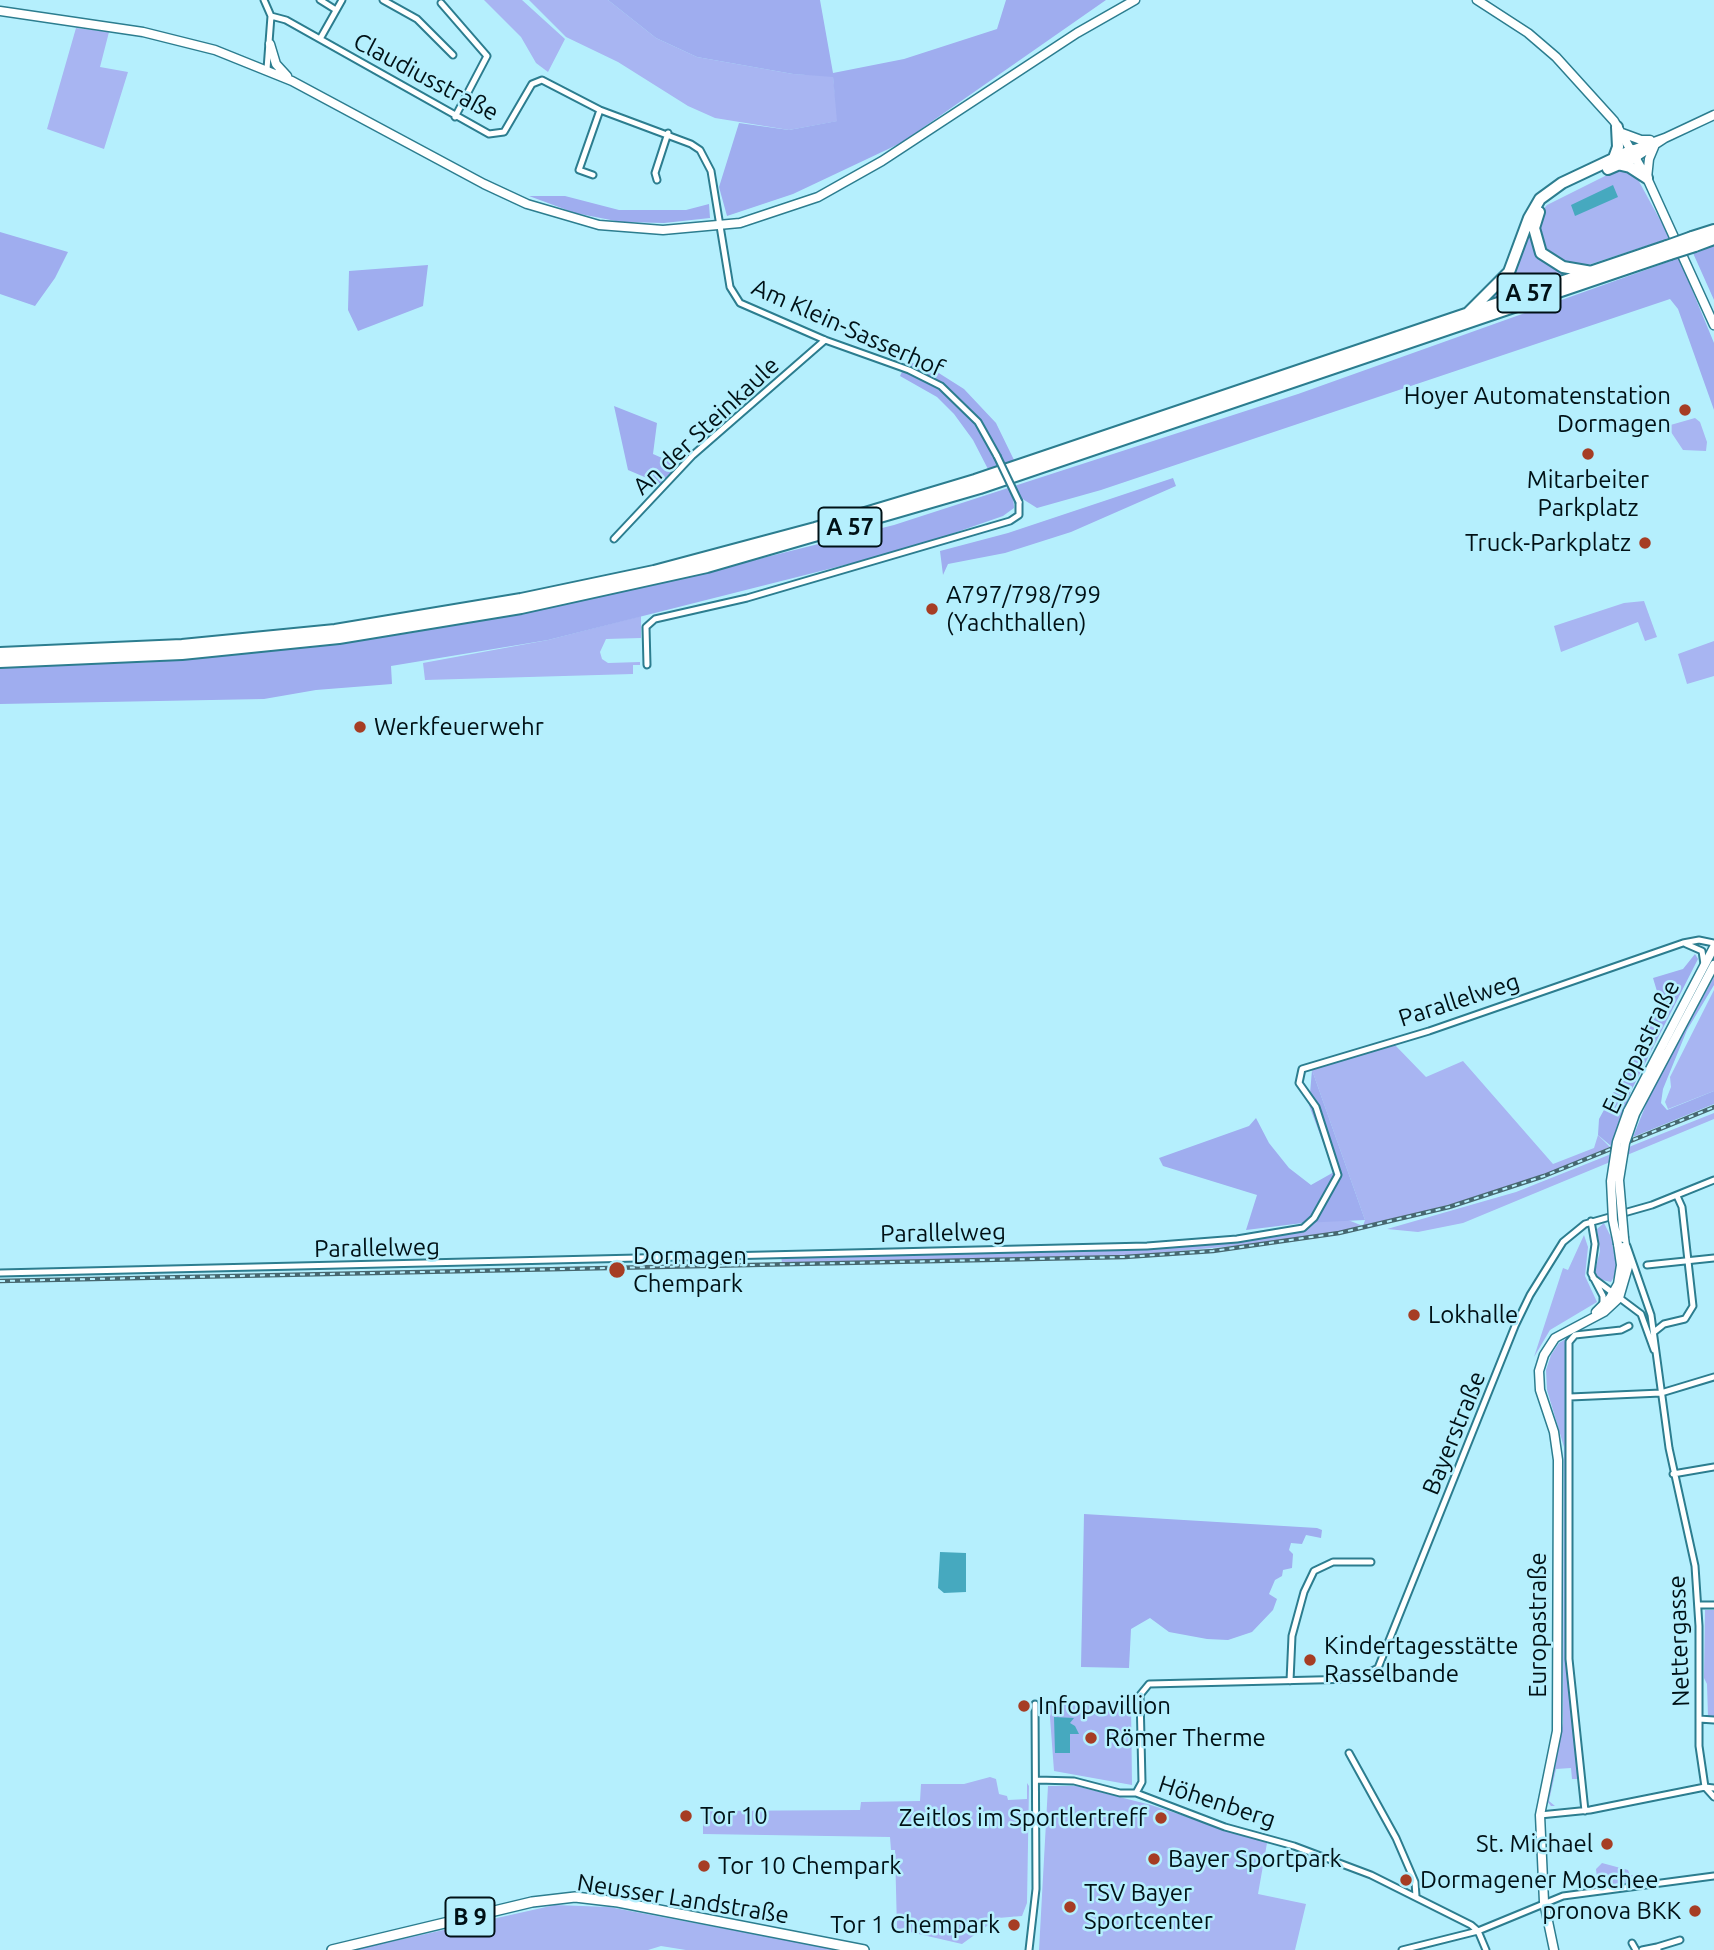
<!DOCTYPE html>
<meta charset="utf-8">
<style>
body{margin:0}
canvas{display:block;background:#b5effd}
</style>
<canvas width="1714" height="1950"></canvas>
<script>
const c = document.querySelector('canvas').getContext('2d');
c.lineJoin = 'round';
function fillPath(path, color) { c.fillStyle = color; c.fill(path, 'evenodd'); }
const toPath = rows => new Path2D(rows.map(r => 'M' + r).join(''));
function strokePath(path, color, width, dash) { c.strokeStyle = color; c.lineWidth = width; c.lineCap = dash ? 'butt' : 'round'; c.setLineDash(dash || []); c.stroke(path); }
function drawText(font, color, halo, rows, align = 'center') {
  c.font = font + ' Ubuntu,sans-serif'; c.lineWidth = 5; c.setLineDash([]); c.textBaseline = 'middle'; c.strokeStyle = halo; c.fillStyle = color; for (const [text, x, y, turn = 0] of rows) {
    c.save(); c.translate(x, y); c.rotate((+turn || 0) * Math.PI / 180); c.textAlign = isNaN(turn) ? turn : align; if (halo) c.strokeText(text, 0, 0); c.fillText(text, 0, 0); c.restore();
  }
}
const green = toPath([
 [484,0,522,0,565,39,548,72,536,63,521,37],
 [529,0,608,0,656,38,697,57,793,74,833,76,838,121,789,130,715,118,688,106,618,62,566,37],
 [76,28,109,32,100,67,128,72,104,149,47,129],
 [1621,168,1636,176,1670,238,1582,267,1571,267,1549,257,1537,236,1541,212,1547,205],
 [1533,216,1535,245,1579,271,1480,305,1505,283,1518,264],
 [1695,418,1700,422,1707,442,1706,451,1683,450,1667,426],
 [1644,601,1657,637,1645,641,1638,622,1561,652,1554,626,1624,603],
 [641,616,641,638,606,639,600,652,602,659,608,663,640,662,640,665,633,665,633,674,425,680,423,663,548,640],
 [1714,641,1714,676,1687,684,1678,654],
 [1714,990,1714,1091,1668,1109,1665,1102,1671,1087,1670,1077],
 [1394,1044,1426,1077,1463,1061,1553,1164,1594,1148,1598,1135,1610,1147,1543,1175,1452,1204,1345,1231,1266,1243,1135,1255,782,1263,781,1256,1119,1250,1237,1241,1300,1232,1313,1224,1323,1210,1363,1226,1365,1220,1312,1070],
 [1714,1113,1714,1119,1463,1223,1418,1232,1387,1229,1516,1192],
 [1604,1223,1611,1237,1617,1269,1619,1264,1615,1279,1614,1277,1611,1282,1598,1279,1595,1271,1600,1251,1597,1229],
 [1584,1235,1588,1247,1585,1276,1597,1302,1550,1330,1534,1357,1563,1268,1568,1270],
 [1569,1337,1566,1643,1579,1779,1572,1779,1571,1768,1556,1769,1549,1801,1555,1806,1551,1806,1547,1801,1563,1723,1564,1447,1547,1390,1546,1370,1551,1355,1559,1343],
 [1705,1610,1714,1610,1714,1716,1708,1716,1707,1684,1704,1678],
 [1131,1702,1132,1785,1054,1771,1049,1704],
 [990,1777,996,1779,999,1794,1007,1796,1008,1800,1027,1799,1027,1783,1029,1786,1027,1903,1022,1916,998,1918,962,1944,897,1929,895,1850,891,1850,890,1837,703,1834,703,1811,860,1810,861,1802,920,1801,921,1784,964,1784],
 [1048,1786,1076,1786,1151,1805,1267,1843,1258,1894,1306,1904,1295,1950,1039,1950],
 [1602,1863,1628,1870,1630,1875,1639,1876,1639,1882,1598,1888,1596,1869],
 [555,1905,609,1907,838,1950,686,1950,661,1946,648,1950,354,1950]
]);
const forest = toPath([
 [608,0,820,0,833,73,904,59,997,29,1006,0,1106,0,901,143,793,194,727,216,719,187,739,123,789,130,837,121,833,77,793,74,697,57,656,38],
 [529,196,565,196,619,210,686,210,709,204,710,218,664,223,621,222,575,213],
 [0,232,68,252,55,278,35,306,0,294],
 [1714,245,1714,300,1693,253],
 [1679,258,1714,343,1714,410,1678,309,1670,299,1101,490,1037,508,1013,493,1014,508,1003,516,908,549,548,640,391,666,392,684,316,690,264,699,0,704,0,667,153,662,236,655,411,633,651,586,894,525,1298,394],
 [428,265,423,306,358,331,348,310,349,271],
 [907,361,934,370,964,389,996,423,1014,460,989,471,973,440,954,414,937,397,900,376],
 [614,406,657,423,653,454,678,465,661,484,628,470],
 [1173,478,1176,486,1071,532,1005,553,948,564,943,575,940,551,1008,533],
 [1695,954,1698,959,1631,1091,1611,1146,1598,1135,1599,1119,1658,1011,1659,998,1653,978,1683,969],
 [1714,977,1714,985,1687,1030,1663,1089,1661,1103,1667,1110,1714,1091,1714,1104,1633,1137,1649,1097],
 [1312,1070,1365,1220,1303,1223,1246,1230,1257,1195,1163,1166,1159,1158,1249,1126,1256,1118,1269,1143,1289,1168,1311,1185,1334,1172,1309,1105],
 [1084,1514,1317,1528,1322,1530,1321,1538,1306,1535,1302,1544,1291,1543,1289,1550,1293,1554,1292,1568,1283,1570,1282,1576,1275,1580,1269,1594,1277,1599,1273,1610,1252,1632,1228,1640,1207,1639,1169,1632,1150,1618,1131,1629,1129,1668,1081,1667]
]);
const water = toPath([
 [1613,185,1618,197,1575,216,1571,205],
 [940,1552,966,1553,966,1592,944,1593,938,1588],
 [1054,1717,1074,1718,1070,1723,1075,1726,1079,1734,1070,1734,1070,1753,1055,1753]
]);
const street = toPath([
 [264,0,271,16,267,69],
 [320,0,336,10],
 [383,0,417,19,453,55],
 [441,3,487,56,455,117],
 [271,16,286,20,489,134,504,132,532,84,542,80,600,110,691,144,700,150,711,171,730,287,740,303,825,340,909,370,941,386,978,422,997,456],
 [320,39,342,0],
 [593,175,579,170,600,110],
 [657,180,655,173,668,133],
 [614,539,693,455,825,340],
 [647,665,646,627,655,619,747,598,1010,521,1019,515,1019,502],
 [1686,944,1702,951,1704,964],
 [1591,1221,1595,1244,1591,1273,1603,1296,1603,1305],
 [1627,1246,1651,1315,1669,1448,1695,1566,1699,1626,1699,1746,1705,1787,1714,1797],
 [1647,1265,1714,1258],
 [0,1273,1147,1246,1237,1239,1303,1228,1314,1218,1338,1175,1316,1107,1299,1083,1302,1069,1429,1031,1683,943,1699,940,1714,943],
 [1593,1278,1641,1314,1654,1350],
 [1654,1332,1664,1324,1685,1319,1693,1306,1682,1207,1677,1196],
 [1570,1397,1661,1393,1714,1377],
 [1673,1474,1714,1467],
 [1699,1605,1714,1605],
 [1290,1681,1292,1636,1304,1592,1314,1571,1333,1562,1371,1562],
 [1699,1719,1714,1720],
 [1349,1753,1396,1838,1415,1882,1416,1896],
 [1037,1780,1074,1781,1120,1793,1136,1793],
 [1136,1793,1142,1782,1140,1695,1149,1684,1356,1679,1378,1668,1515,1326,1530,1295,1563,1242,1585,1224,1652,1205,1714,1180],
 [1136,1793,1225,1827,1294,1846,1371,1875,1471,1925,1478,1931,1486,1950],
 [1585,1811,1569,1659,1569,1342,1575,1335,1621,1330,1629,1326],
 [1540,1815,1590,1810,1705,1787,1714,1788],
 [1632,1943,1636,1950],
 [1029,1950,1036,1889,1035,1704],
 [1402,1950,1478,1931,1563,1896,1714,1876],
 [1642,1950,1657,1947],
 [1658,1950,1657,1947,1680,1940]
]);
const secondary = toPath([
 [1477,0,1528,33,1556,57,1614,121,1647,178,1714,325],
 [0,11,143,32,215,50,292,81,484,184,527,204,599,225,663,230,740,223,818,197,882,161,1077,33,1135,0],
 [270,44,276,64,287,76],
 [1622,133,1641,140,1650,140],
 [1632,150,1665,138],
 [1636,157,1665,138,1714,115],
 [1647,178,1649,159,1654,147],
 [1628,1111,1714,947],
 [1635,1114,1714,965],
 [1596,1312,1610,1298,1618,1284,1621,1265,1618,1244],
 [1554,1950,1544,1902,1540,1815,1557,1731,1558,1460,1554,1432,1540,1390,1539,1371,1544,1355,1555,1338,1604,1312,1619,1298,1628,1267,1624,1238]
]);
const primary = toPath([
 [332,1950,532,1902,575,1897,618,1902,864,1950]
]);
const highway = toPath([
 [1614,158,1618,147,1617,127],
 [1617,164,1630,167,1647,178],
 [1608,169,1636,157],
 [1539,212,1534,228,1541,253,1563,267,1592,272],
 [1692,237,1714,230],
 [1695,246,1714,239],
 [1468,313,1509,272,1529,218,1540,199,1562,183,1632,150],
 [0,653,182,645,335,630,521,599,654,571,815,528,975,480,1667,246],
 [0,662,182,654,339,638,521,608,707,567,980,488,1670,254]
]);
const rail = toPath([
 [0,1281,1125,1257,1213,1251,1339,1233,1449,1207,1544,1176,1714,1107]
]);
const streetBridge = toPath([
 [997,456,1019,502]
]);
const secondaryBridge = toPath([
 [1624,1238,1619,1180,1625,1143,1635,1114],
 [1618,1244,1613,1220,1611,1181,1617,1142,1628,1111]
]);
const highwayBridge = toPath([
 [1667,246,1692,237],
 [1670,254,1695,246]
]);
const markers = [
 [1685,410,7,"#a63d24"],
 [1588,454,7,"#a63d24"],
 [1645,543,7,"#a63d24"],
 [932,609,7,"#a63d24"],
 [360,727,7,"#a63d24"],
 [617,1270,9,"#a63d24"],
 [1414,1315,7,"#a63d24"],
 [1310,1660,7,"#a63d24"],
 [1024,1706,7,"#a63d24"],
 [1091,1738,7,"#a63d24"],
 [686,1816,7,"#a63d24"],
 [1161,1818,7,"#a63d24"],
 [1607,1844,7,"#a63d24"],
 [1154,1859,7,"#a63d24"],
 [704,1866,7,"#a63d24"],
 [1406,1880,7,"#a63d24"],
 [1070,1907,7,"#a63d24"],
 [1695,1911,7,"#a63d24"],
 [1014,1925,7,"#a63d24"]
];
const shields = [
 [1529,293,63],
 [850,527,63],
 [470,1917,49]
];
const shieldNames = [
 ["A 57",1529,293],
 ["A 57",850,527],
 ["B 9",470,1917]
];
const streetNames = [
 ["Claudiusstraße",426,77,28],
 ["Am Klein-Sasserhof",848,328,24],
 ["An der Steinkaule",706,426,-43],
 ["Parallelweg",1459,1000,-18],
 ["Europastraße",1641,1047,-64],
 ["Parallelweg",943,1233,-1],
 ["Parallelweg",377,1248,-1],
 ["Bayerstraße",1454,1433,-68],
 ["Europastraße",1538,1625,-90],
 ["Nettergasse",1679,1641,-92],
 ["Höhenberg",1217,1802,18],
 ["Neusser Landstraße",683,1899,9]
];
const poiNames = [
 ["Hoyer Automatenstation",1671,396,"right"],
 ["Dormagen",1671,424,"right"],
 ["Mitarbeiter",1588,480,"center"],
 ["Parkplatz",1588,508,"center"],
 ["Truck-Parkplatz",1631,543,"right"],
 ["A797/798/799",946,595],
 ["(Yachthallen)",946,623],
 ["Werkfeuerwehr",374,727],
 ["Dormagen",633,1256],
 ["Chempark",633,1284],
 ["Lokhalle",1428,1315],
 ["Kindertagesstätte",1324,1646],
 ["Rasselbande",1324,1674],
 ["Infopavillion",1038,1706],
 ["Römer Therme",1105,1738],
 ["Tor 10",700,1816],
 ["Zeitlos im Sportlertreff",1147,1818,"right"],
 ["St. Michael",1593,1844,"right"],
 ["Bayer Sportpark",1168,1859],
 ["Tor 10 Chempark",718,1866],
 ["Dormagener Moschee",1420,1880],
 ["TSV Bayer",1084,1893],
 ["Sportcenter",1084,1921],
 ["pronova BKK",1681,1911,"right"],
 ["Tor 1 Chempark",1000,1925,"right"]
];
fillPath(green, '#a8b5f2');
fillPath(forest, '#9fadef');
fillPath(water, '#46a9bf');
strokePath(street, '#2c7d8f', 9);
strokePath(secondary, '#2c7d8f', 11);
strokePath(primary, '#2c7d8f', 12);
strokePath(highway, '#2c7d8f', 14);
strokePath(street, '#fff', 5);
strokePath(secondary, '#fff', 8);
strokePath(primary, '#fff', 9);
strokePath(highway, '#fff', 10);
strokePath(rail, '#476870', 4.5);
strokePath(rail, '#b5effd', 2, [5]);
strokePath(streetBridge, '#2c7d8f', 9, []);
strokePath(secondaryBridge, '#2c7d8f', 11, []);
strokePath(highwayBridge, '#2c7d8f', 14, []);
strokePath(streetBridge, '#fff', 5);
strokePath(secondaryBridge, '#fff', 8);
strokePath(highwayBridge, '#fff', 10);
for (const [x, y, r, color] of markers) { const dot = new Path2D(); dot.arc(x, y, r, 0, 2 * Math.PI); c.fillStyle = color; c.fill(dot); strokePath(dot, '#b5effd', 2.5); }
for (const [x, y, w] of shields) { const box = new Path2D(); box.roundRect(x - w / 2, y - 19.5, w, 39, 5); c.fillStyle = '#b5effd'; c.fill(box); strokePath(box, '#001116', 2); }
drawText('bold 23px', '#001116', null, shieldNames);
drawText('24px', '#001116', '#b5effd', streetNames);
drawText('24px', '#001116', '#b5effd', poiNames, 'left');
</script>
